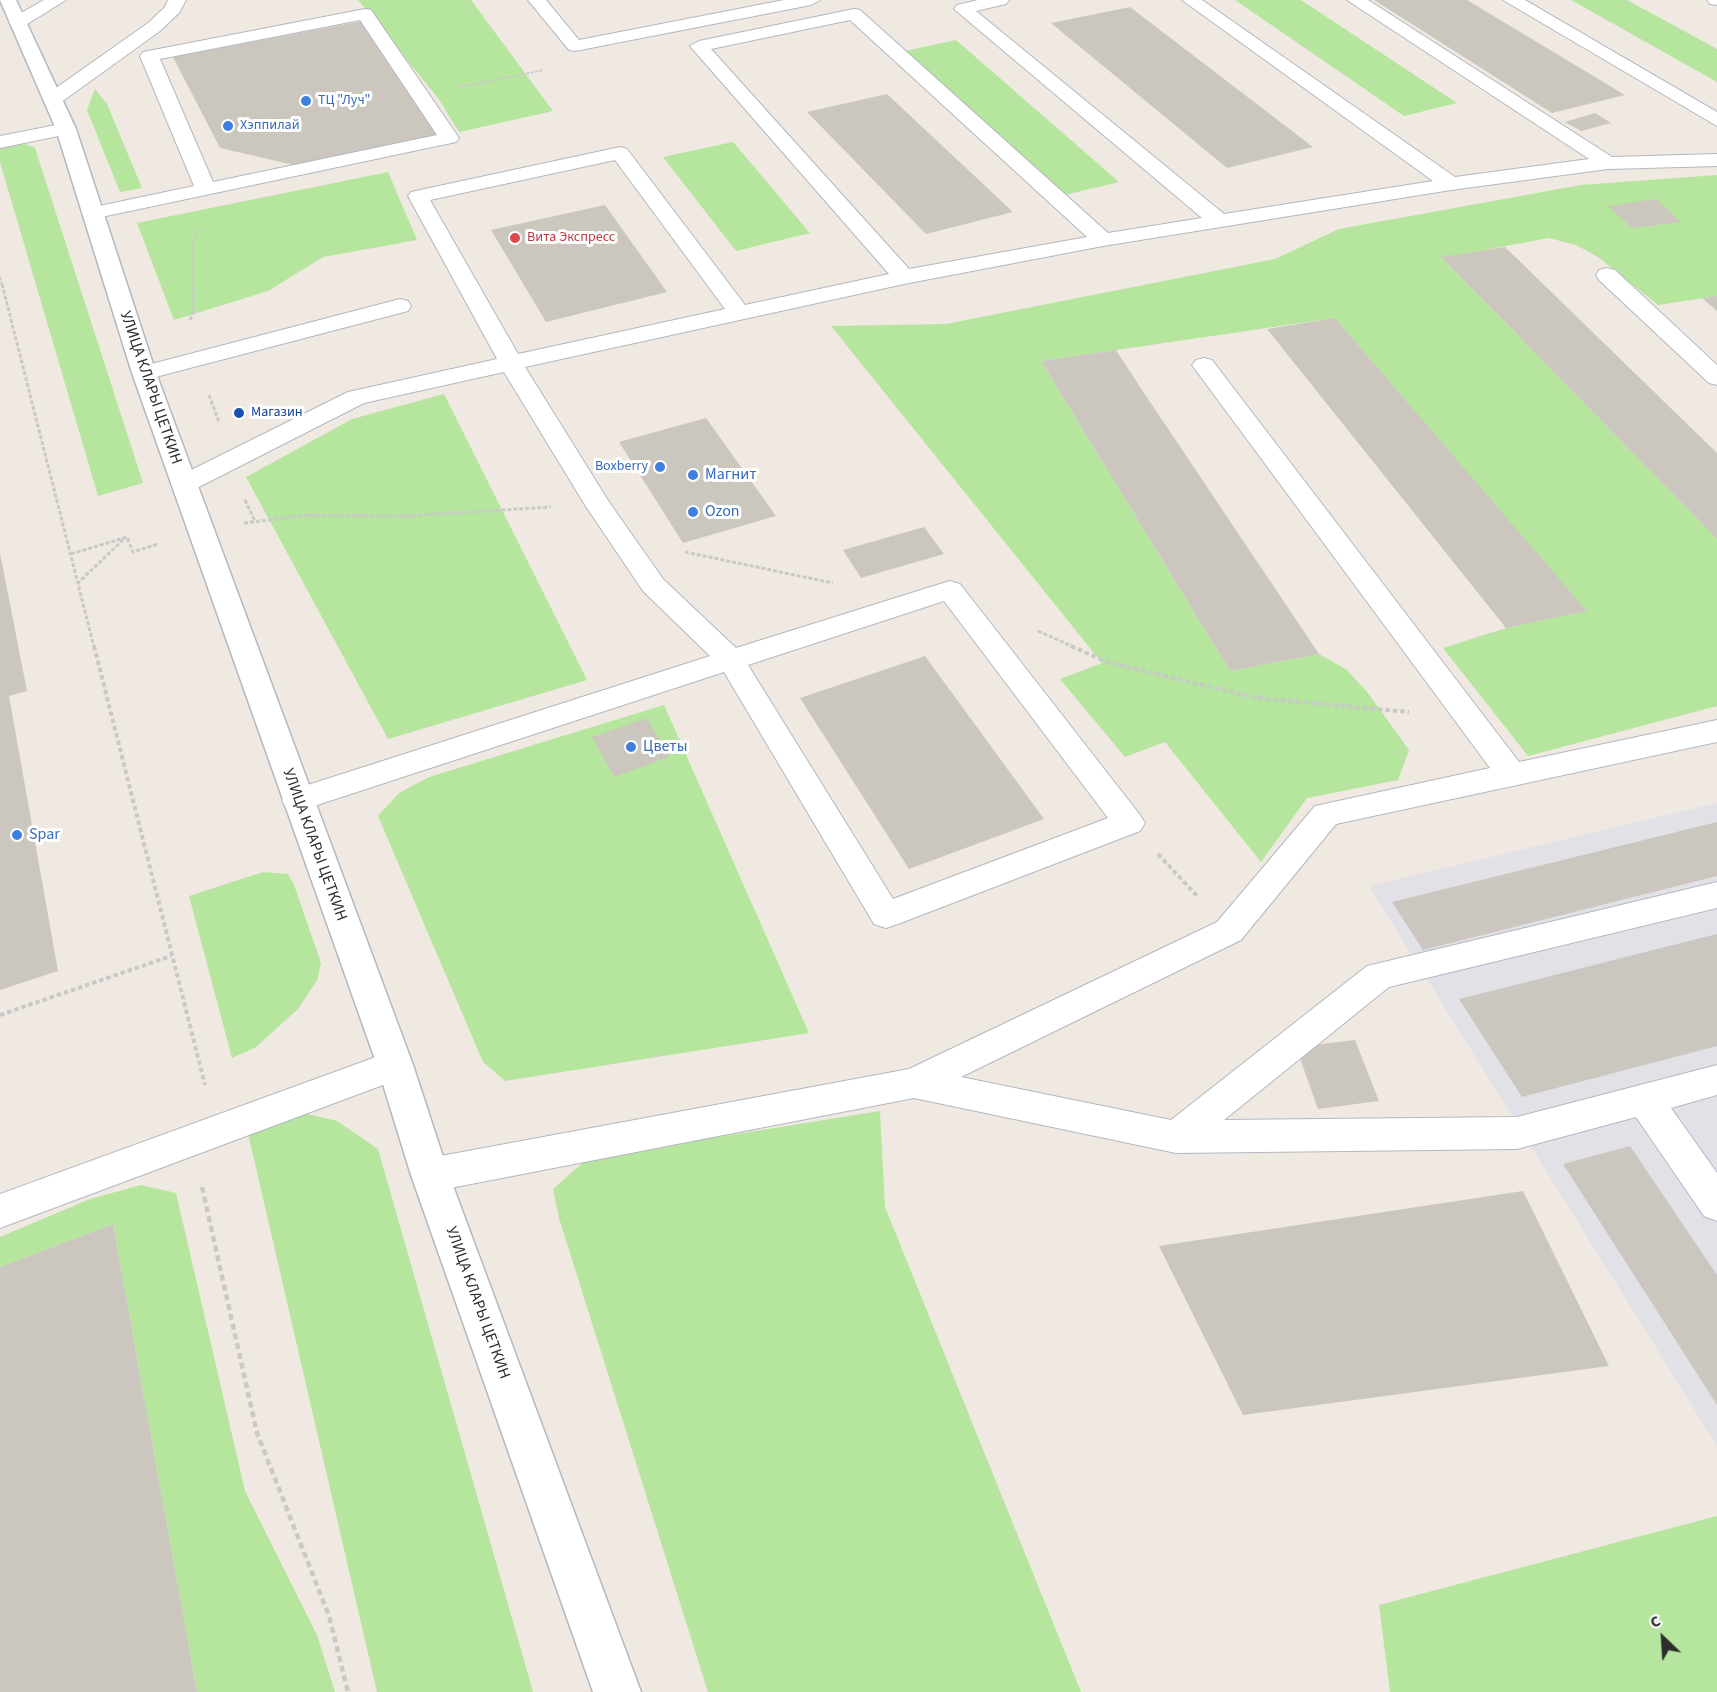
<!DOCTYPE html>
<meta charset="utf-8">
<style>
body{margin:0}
#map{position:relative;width:1717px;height:1692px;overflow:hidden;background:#efe9e1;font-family:"Source Sans 3",sans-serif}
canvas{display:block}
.north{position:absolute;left:1633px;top:1608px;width:60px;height:60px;-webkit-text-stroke:4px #fff;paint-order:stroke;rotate:335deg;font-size:16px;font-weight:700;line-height:24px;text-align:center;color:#2e2e2e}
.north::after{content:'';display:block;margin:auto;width:21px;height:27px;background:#2e2e2e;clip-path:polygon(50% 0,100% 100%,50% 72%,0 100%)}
</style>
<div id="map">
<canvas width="1717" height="1692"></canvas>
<div class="north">С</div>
</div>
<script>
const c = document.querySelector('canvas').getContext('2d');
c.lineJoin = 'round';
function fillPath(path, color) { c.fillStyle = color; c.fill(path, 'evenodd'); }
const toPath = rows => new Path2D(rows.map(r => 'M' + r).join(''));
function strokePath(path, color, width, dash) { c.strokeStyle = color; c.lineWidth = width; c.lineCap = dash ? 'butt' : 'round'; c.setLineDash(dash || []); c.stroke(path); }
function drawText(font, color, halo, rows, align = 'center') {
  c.font = font + ' "Source Sans 3",sans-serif'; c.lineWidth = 6; c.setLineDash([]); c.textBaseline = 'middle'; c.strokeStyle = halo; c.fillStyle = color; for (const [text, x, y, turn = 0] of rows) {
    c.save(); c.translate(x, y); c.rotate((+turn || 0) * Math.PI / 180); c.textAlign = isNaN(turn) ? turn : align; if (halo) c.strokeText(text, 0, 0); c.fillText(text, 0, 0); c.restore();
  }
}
const industrial = toPath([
 [1717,803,1717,1446,1369,886]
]);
const green = toPath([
 [358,0,471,0,553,111,459,132,438,98],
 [1235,0,1301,0,1457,103,1404,116],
 [1571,0,1627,0,1717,49,1717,82],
 [956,40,1119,182,1056,197,896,53],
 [95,89,107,104,142,188,120,192,87,110],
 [733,142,810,233,736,251,663,157],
 [25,144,35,148,143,483,98,496,0,162,0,147],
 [388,172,417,240,323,257,268,291,174,320,137,223],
 [1717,175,1717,296,1658,305,1598,257,1576,245,1549,238,1442,258,1717,539,1717,706,1528,756,1443,648,1506,628,1586,611,1335,318,1041,361,1230,671,1319,654,1347,670,1368,693,1409,750,1398,780,1307,798,1261,862,1165,742,1125,757,1060,679,1102,663,831,326,946,324,1275,259,1339,229,1581,185],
 [444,394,587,680,388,739,246,477,352,419],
 [664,705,809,1033,505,1081,483,1062,378,816,399,793,429,777],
 [263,872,288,874,294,885,321,963,317,980,298,1009,256,1047,232,1058,189,896],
 [880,1111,885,1207,1081,1692,708,1692,559,1218,553,1189,588,1158],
 [303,1113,337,1121,378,1149,533,1692,377,1692,248,1133],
 [141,1185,176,1193,245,1491,317,1635,335,1692,197,1692,113,1224,0,1267,0,1237,90,1199],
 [1717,1516,1717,1692,1390,1692,1379,1605]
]);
const building = toPath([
 [1374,0,1467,0,1625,95,1552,113],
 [1130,7,1313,147,1227,168,1051,23],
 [363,21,438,135,294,165,220,148,173,57],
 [887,94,1013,212,926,234,807,112],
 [1595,113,1611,123,1581,131,1565,122],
 [1656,199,1681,222,1632,228,1608,206],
 [605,205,667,292,546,322,491,230],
 [1505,247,1717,453,1717,539,1441,257],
 [1717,296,1717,311,1702,298],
 [1335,318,1587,611,1506,628,1267,329],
 [1116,350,1138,384,1319,654,1230,671,1041,361],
 [706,418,776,516,683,543,619,442],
 [924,527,944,554,861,578,843,550],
 [0,553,27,691,9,696,58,971,0,990],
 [925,656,1044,819,909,869,800,698],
 [647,718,669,757,614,777,592,737],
 [1717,822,1717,876,1423,950,1392,902],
 [1717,934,1717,1046,1522,1097,1459,999],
 [1355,1040,1379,1101,1318,1109,1296,1047],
 [1630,1146,1717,1275,1717,1405,1563,1164],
 [1523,1191,1609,1366,1243,1415,1159,1246],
 [113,1224,197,1692,0,1692,0,1267]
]);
const pathFar3 = toPath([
 [460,87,544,70],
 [0,277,2,285],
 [193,285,193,242,200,229]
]);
const pathFar2 = toPath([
 [2,284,94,647],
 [190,320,193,314,193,284],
 [209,395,219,422],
 [245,500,255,521],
 [244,523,307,515,404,516,551,507],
 [685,552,833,583],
 [71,554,127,537,133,552,158,544],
 [77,584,126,537],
 [1038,631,1074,647]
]);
const pathFar1 = toPath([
 [94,646,205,1085],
 [1071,646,1107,662,1257,698,1409,712],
 [1158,854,1198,897],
 [0,1015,171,956]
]);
const path = toPath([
 [202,1187,257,1433,329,1616,348,1692]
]);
const lane = toPath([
 [44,0,66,0,24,26,12,26,9,22,12,18,44,0],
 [168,0,186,0,179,13,160,31,60,103,46,103,43,99,46,95,148,23,165,7,168,0],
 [528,0,546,0,579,40,784,0,820,0,811,5,575,51,569,50,528,0],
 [978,0,1009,0,1006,4,976,11,1224,214,1433,181,1182,0,1202,0,1455,177,1589,159,1347,0,1368,0,1612,157,1717,154,1717,166,1608,169,1451,190,1103,246,904,284,525,367,609,502,663,579,736,648,940,584,950,581,960,584,1140,815,1145,823,1140,831,898,924,886,928,874,924,724,672,308,808,297,811,286,808,282,800,286,792,710,656,643,591,585,505,504,372,364,403,193,490,184,492,175,490,171,484,175,478,348,392,497,359,408,196,411,192,620,147,627,149,745,305,889,274,690,46,699,41,854,9,860,10,1108,233,1202,218,954,9,957,5,978,0],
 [850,20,1087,237,909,269,711,49,850,20],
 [615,160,725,309,518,354,430,200,615,160],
 [944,601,1108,818,893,899,748,665,944,601],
 [1503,0,1525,0,1717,112,1717,126,1503,0],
 [1707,0,1717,0,1717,5,1710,4,1707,0],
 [365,9,371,10,459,138,456,142,92,219,85,217,82,213,85,209,194,186,140,56,143,52,365,9],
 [360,20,437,135,213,182,160,59,360,20],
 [66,123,73,125,76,129,73,133,0,148,0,136,66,123],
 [1607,268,1615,270,1717,365,1717,385,1709,383,1599,280,1596,275,1599,270,1607,268],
 [400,299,408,301,411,306,408,311,144,380,136,378,132,373,136,368,400,299],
 [1204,358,1212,360,1519,762,1717,720,1717,742,1336,824,1241,940,961,1077,1171,1120,1367,966,1717,882,1717,908,1389,987,1224,1120,1517,1117,1717,1065,1717,1095,1671,1108,1717,1173,1717,1221,1704,1216,1636,1117,1517,1149,1176,1153,914,1098,430,1192,417,1187,412,1175,417,1163,430,1158,909,1069,1217,922,1315,806,1490,768,1192,365,1196,360,1204,358],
 [395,1050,407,1054,413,1065,407,1076,0,1228,0,1194,395,1050]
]);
const secondary = toPath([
 [0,0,16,0,76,129,156,373,413,1065,449,1175,641,1692,593,1692,411,1175,377,1065,132,373,56,129,0,0]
]);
const markers = [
 [306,101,6,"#3f7fe0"],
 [228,126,6,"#3f7fe0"],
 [515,238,6,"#e0444e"],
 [239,413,6,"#1a4fb4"],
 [660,467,6,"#3f7fe0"],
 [693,475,6,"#3f7fe0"],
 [693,512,6,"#3f7fe0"],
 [631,747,6,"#3f7fe0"],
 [17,835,6,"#3f7fe0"]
];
const farShopnames = [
 ["ТЦ \"Луч\"",318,101],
 ["Хэппилай",240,126],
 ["Boxberry",648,467,"right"]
];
const farHealthnames = [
 ["Вита Экспресс",527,238]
];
const farTransitnames = [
 ["Магазин",251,413]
];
const streetNames = [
 ["УЛИЦА КЛАРЫ ЦЕТКИН",150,388,71],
 ["УЛИЦА КЛАРЫ ЦЕТКИН",314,845,70],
 ["УЛИЦА КЛАРЫ ЦЕТКИН",477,1303,70]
];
const shopNames = [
 ["Магнит",705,475],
 ["Ozon",705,512],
 ["Цветы",643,747],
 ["Spar",29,835]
];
fillPath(industrial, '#e3e1e8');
fillPath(green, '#b6e59e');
fillPath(building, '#cbc7bf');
strokePath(lane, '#b4b7c1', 2);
strokePath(secondary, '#b4b7c1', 3);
strokePath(pathFar3, '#c9c9c9', 2, [3, 1.5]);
strokePath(pathFar2, '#c9c9c9', 3, [4, 2]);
strokePath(pathFar1, '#c9c9c9', 4, [4.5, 3]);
strokePath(path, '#c9c9c9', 4.5, [6, 4]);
fillPath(lane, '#fff');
fillPath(secondary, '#fff');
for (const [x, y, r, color] of markers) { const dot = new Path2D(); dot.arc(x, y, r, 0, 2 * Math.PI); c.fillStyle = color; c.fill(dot); strokePath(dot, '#fff', 2); }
drawText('14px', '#366cbe', '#fff', farShopnames, 'left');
drawText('14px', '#be3a42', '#fff', farHealthnames, 'left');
drawText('14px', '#164399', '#fff', farTransitnames, 'left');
drawText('16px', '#2e2e2e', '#fff', streetNames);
drawText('16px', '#366cbe', '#fff', shopNames, 'left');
</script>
